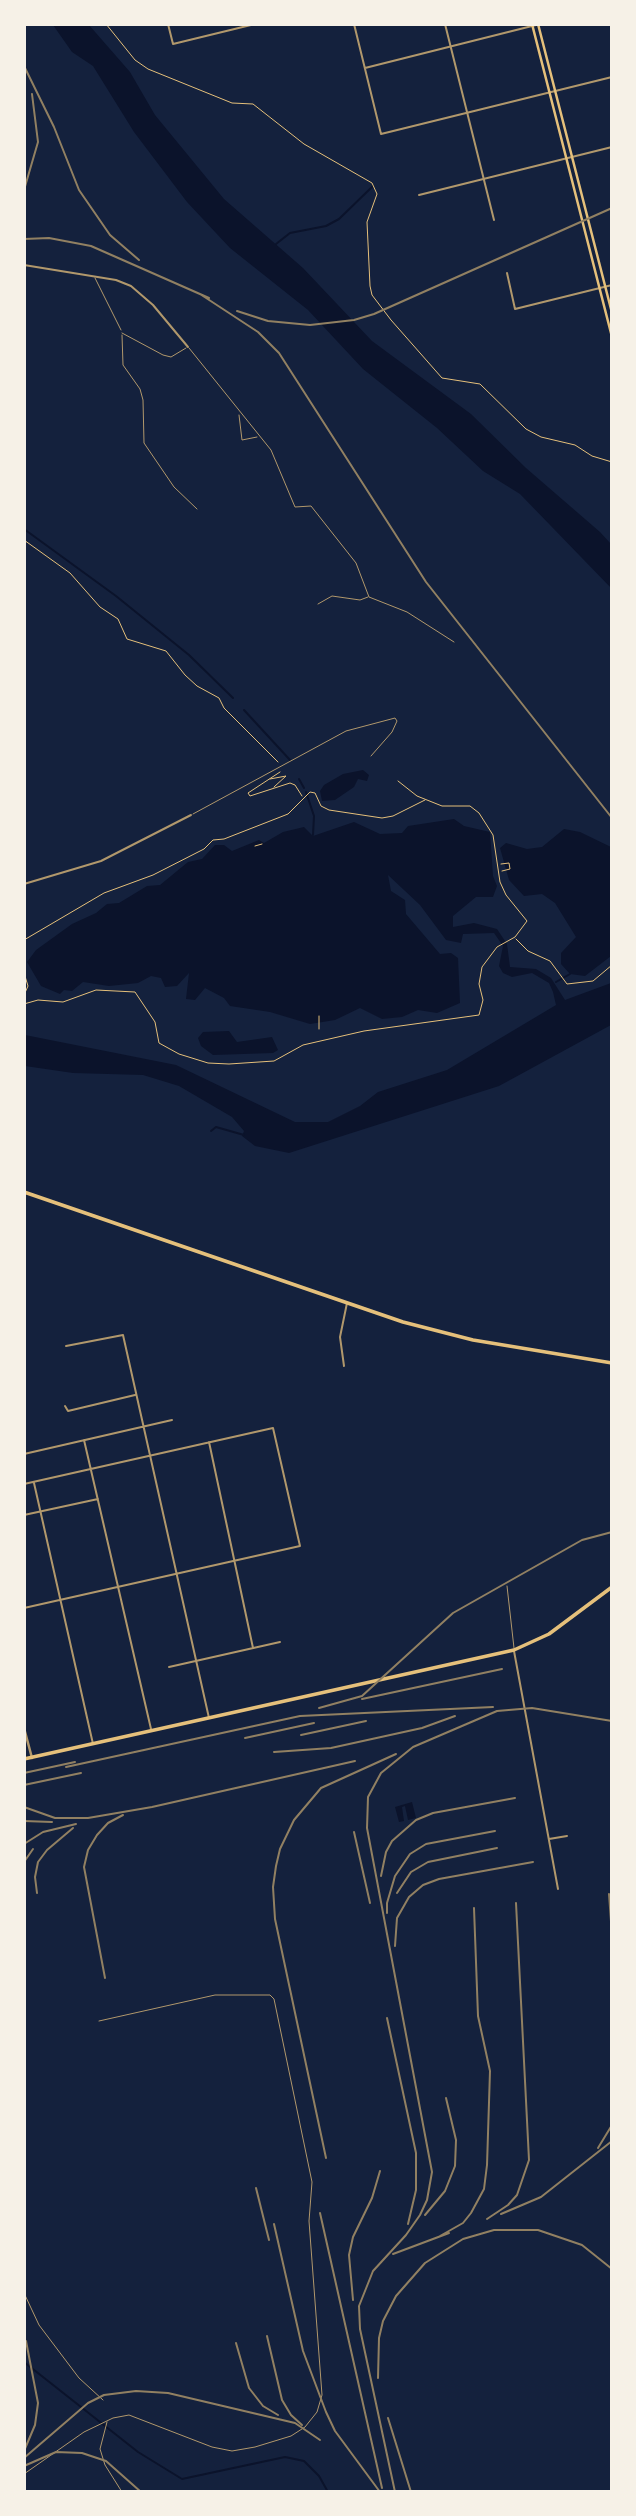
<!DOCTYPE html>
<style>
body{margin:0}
#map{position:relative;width:636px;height:2516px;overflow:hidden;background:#14213d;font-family:"Alegreya Sans",sans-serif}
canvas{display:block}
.frame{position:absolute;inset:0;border:26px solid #f6f1e7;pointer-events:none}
</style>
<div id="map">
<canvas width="636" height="2516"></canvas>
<div class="frame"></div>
</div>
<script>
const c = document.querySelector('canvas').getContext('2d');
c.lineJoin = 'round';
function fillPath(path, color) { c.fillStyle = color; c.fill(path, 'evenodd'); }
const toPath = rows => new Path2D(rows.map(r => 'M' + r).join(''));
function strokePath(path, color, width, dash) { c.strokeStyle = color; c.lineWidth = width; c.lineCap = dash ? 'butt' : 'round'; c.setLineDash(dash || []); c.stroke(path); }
const water = toPath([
 [53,25,89,25,130,72,155,115,224,199,303,268,372,341,471,414,526,468,600,532,611,544,611,588,520,494,483,471,437,428,363,369,308,310,230,248,187,202,134,132,93,66,72,52],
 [363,770,369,775,367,781,358,779,354,787,335,800,322,801,320,791,324,785,343,774],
 [454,819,464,826,490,832,493,876,497,886,493,897,476,897,453,916,453,927,474,923,497,929,507,944,510,967,536,969,551,978,565,1000,611,983,611,1025,499,1086,289,1153,255,1146,242,1136,244,1131,232,1117,179,1086,143,1075,73,1073,25,1066,25,1035,176,1065,295,1122,328,1122,360,1106,378,1092,447,1070,556,1005,553,992,549,983,532,973,512,977,503,973,499,966,503,946,494,933,463,934,461,943,446,940,420,905,388,875,391,891,405,900,406,914,440,954,451,953,458,958,460,1003,437,1013,418,1010,402,1017,382,1019,360,1008,335,1020,310,1024,270,1012,230,1006,224,998,205,988,195,1000,186,999,189,973,177,986,165,987,161,978,151,976,138,983,109,986,83,982,72,991,64,990,60,994,41,986,27,962,36,950,72,924,96,913,107,904,119,903,147,886,160,885,188,862,202,859,215,845,224,845,232,851,259,840,264,843,283,832,304,827,313,836,354,822,380,834,402,833,408,826],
 [564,829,580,832,611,847,611,956,585,976,570,974,561,964,561,953,576,937,555,903,542,894,524,896,509,880,500,848,506,843,527,849,542,847],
 [229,1031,237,1042,272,1037,278,1050,273,1053,213,1055,201,1046,198,1038,203,1032],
 [412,1802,416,1818,408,1820,405,1806,402,1807,404,1821,399,1822,395,1807]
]);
const stream = toPath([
 [276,244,290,233,326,226,339,219,373,186],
 [24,529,116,596,189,655,233,698],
 [244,710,290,760],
 [299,779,304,788],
 [306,792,314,816,313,835],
 [556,982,570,974],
 [211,1131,216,1127,244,1135],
 [24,2362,138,2452,182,2479,285,2457,304,2461,319,2476,328,2492]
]);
const path = toPath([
 [106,24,135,60,148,69,232,103,253,104,304,144,372,183,377,194,367,222,370,286,372,295,391,320,442,378,480,384,526,429,541,437,575,445,592,456,612,462],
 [24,540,70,573,100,607,118,619,127,639,166,651,185,675,197,686,219,698,224,708,278,762],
 [280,772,248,793,250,796,290,783,295,785,302,796],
 [270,779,286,776,274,787],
 [255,846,262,844],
 [501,864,509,863,510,869,502,871],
 [516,939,528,951,550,961,567,984,593,981,612,965],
 [24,940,104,893,153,875,204,849,213,840,224,839,288,814,310,792,315,793,321,806,329,810,382,818,393,816,425,800],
 [24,973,28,986,24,995],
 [24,1004,38,1000,63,1002,96,990,135,992,155,1022,159,1043,179,1054,208,1063,229,1064,274,1061,303,1045,364,1031,479,1015,483,1000,479,984,482,967,497,947,515,937,527,921,506,895,500,882,493,835,479,813,470,806,442,806,417,796,398,781],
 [319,1029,319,1016]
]);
const service = toPath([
 [95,278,121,330],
 [122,333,163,355,171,357,186,348],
 [122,335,123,365,140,389,143,400,144,443,174,487,197,509],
 [189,348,271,450,295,507,311,506,356,563,369,597,407,612,454,642],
 [239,415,242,440,257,437],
 [318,604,332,596,360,600,368,597],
 [193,814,346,731,395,718,397,721,392,732,371,756],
 [507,1586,514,1648],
 [24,2293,39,2325,79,2378,103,2400],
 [107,2422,100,2449,105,2465,122,2492],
 [24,2474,84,2432,113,2418,129,2415,212,2447,232,2451,255,2447,291,2436,305,2427,317,2412,322,2395,309,2221,312,2182,274,1999,270,1995,215,1995,99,2021]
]);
const minor = toPath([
 [168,24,173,44,255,24],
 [354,24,381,134,612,77],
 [445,24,494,220],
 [365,68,540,24],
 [419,195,612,147],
 [24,265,116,280,131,286,153,305,188,347],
 [507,273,515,309,612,285],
 [24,884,101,861,191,815],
 [66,1346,123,1335,209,1718],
 [344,1366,340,1337,347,1303],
 [65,1406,68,1411,135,1395],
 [84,1440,151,1729],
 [209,1442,253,1648],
 [24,1454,172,1420],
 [34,1483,93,1744],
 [24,1484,273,1428,300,1546,24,1608],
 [24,1515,98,1499],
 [514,1651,558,1889],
 [169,1667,280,1642],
 [549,1839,567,1836]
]);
const tertiary = toPath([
 [24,1728,32,1758]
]);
const secondary = toPath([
 [532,24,612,337],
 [538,24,612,313]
]);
const primary = toPath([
 [24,1192,403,1322,473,1340,612,1363],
 [24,1759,514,1650,549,1634,612,1587]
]);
const rail = toPath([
 [24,66,54,127,79,190,110,235,139,260],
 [24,190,38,142,32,94],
 [24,239,49,238,91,246,209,298],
 [200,294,258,332,279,353,426,582,612,818],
 [237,311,268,321,310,325,354,320,374,314,612,208],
 [362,1699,502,1669],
 [319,1708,362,1696,453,1613,582,1540,612,1532],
 [301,1735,366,1721],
 [245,1738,314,1723],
 [274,1752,331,1748,422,1728,455,1716],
 [66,1767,300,1716,493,1707],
 [24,1773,75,1762],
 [24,1785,81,1773],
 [24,1807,55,1818,88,1818,152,1807,355,1761],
 [24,1821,52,1822],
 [354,1832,370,1903],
 [611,1840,612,1854],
 [24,1844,43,1832,76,1824],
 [24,1862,33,1849],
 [381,1876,386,1852,392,1841,416,1820,433,1813,515,1798],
 [37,1893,35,1877,38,1862,47,1850,73,1828],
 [397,1893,411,1872,428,1862,497,1848],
 [609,1894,612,1935],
 [387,1913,387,1903,395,1876,410,1854,426,1844,495,1831],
 [395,1946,397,1918,409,1897,423,1885,439,1879,533,1862],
 [105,1978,84,1867,88,1850,97,1835,108,1823,123,1815],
 [387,2018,416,2153,416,2190,408,2224],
 [598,2148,612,2125],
 [326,2158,275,1919,273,1887,276,1866,280,1849,294,1820,321,1788,396,1754],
 [256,2188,269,2240],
 [320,2213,382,2488],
 [501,2214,541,2197,612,2141],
 [425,2215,445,2191,455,2166,456,2140,446,2098],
 [487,2219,508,2205,517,2195,529,2160,516,1903],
 [274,2224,303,2351,326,2412,335,2431,380,2492],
 [440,2236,463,2223,471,2213,484,2189,487,2165,490,2071,478,2016,474,1908],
 [393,2254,449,2233],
 [353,2300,349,2255,353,2237,372,2198,380,2171],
 [267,2336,282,2400,291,2415,302,2425],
 [236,2343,249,2388,263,2406,278,2415],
 [378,2378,379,2338,383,2321,396,2296,425,2263,463,2239,494,2230,538,2230,582,2245,612,2269],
 [388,2418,411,2492],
 [24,2451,35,2425,38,2403,26,2341],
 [24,2458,88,2403,104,2395,136,2391,168,2393,295,2423,320,2440],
 [24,2466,56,2452,82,2453,106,2461,141,2492],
 [395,2492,360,2329,359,2306,373,2271,406,2235,420,2215,427,2200,432,2172,367,1828,368,1797,381,1773,413,1747,497,1711,532,1708,612,1721]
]);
fillPath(water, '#0b132b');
strokePath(stream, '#0b132b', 2);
strokePath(path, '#e5c07b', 1);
strokePath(service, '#b1986c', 1);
strokePath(minor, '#b1986c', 2);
strokePath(tertiary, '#b1986c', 2.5);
strokePath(secondary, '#e5c07b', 2.5);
strokePath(primary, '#e5c07b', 3.5);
strokePath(rail, '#918062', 2);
</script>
